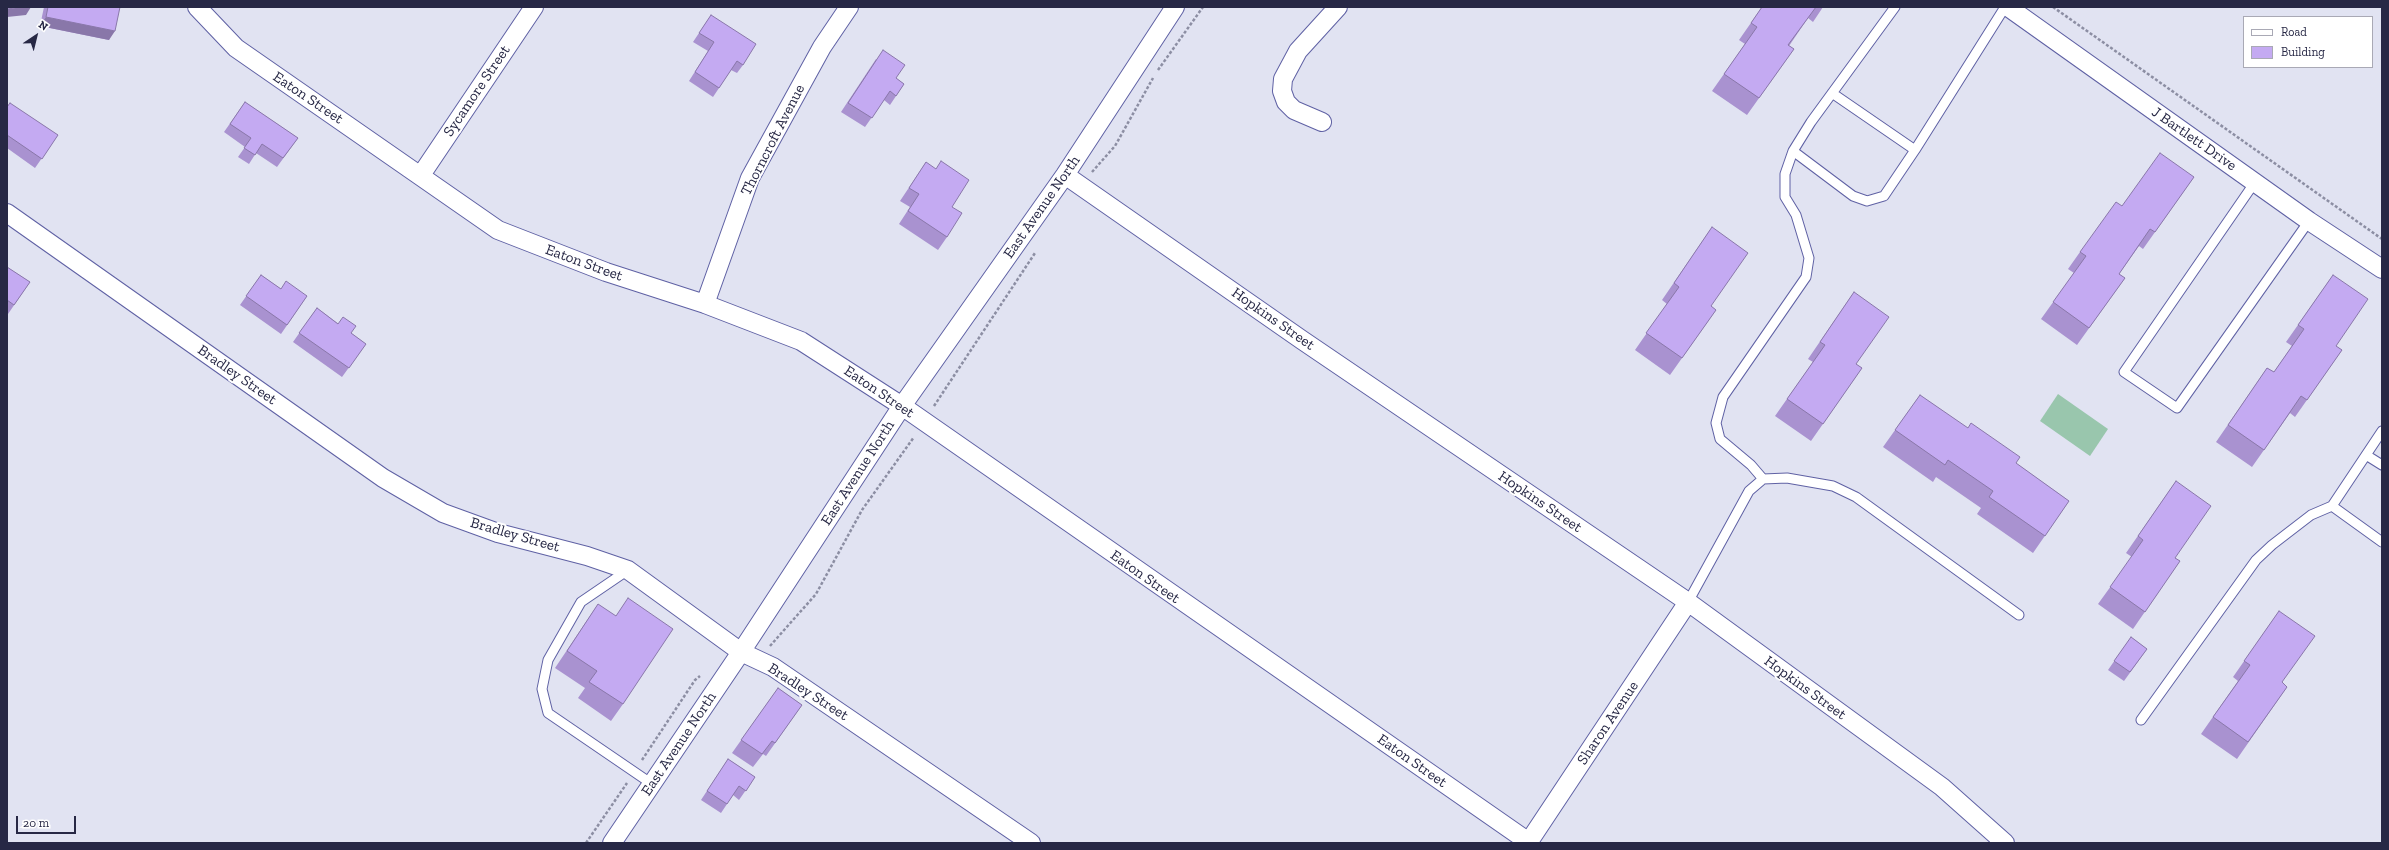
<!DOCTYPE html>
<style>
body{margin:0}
#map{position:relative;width:2389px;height:850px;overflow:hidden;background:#e1e3f2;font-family:"Zilla Slab",serif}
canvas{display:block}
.frame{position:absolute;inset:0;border:8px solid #272845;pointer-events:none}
.legend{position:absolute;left:2243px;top:16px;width:130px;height:52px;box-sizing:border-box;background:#fff;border:1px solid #a9a9b5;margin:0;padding:5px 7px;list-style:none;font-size:12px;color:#272845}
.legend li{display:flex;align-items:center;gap:8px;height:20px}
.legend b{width:20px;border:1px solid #a9a9b5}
.north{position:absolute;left:16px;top:16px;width:40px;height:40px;-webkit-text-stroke:3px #fff;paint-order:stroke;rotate:35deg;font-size:11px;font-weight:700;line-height:16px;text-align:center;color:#272845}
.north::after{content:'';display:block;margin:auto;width:14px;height:18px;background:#272845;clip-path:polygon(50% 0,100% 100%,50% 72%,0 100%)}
.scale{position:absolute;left:16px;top:816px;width:60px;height:18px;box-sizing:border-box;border:2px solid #272845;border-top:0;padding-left:5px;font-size:12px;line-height:14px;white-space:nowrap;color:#272845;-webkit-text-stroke:3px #fff;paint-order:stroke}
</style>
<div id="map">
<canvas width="2389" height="850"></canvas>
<div class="frame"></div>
<ul class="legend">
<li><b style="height:5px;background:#fff"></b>Road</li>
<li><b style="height:11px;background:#c4aaf2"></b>Building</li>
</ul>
<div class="north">N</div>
<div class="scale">20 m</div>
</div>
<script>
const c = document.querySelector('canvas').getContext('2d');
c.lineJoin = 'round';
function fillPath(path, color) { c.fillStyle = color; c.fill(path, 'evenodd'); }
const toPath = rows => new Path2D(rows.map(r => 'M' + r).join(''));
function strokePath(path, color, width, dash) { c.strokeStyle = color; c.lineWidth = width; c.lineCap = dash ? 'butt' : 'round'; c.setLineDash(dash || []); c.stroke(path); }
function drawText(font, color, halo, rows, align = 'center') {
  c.font = font + ' "Zilla Slab",serif'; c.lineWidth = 4; c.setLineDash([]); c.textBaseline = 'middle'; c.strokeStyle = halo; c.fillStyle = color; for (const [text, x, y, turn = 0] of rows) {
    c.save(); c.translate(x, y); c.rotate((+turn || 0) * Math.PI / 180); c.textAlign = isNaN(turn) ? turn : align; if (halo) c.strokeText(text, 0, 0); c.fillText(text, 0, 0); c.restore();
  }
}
const green = toPath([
 [2058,394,2108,429,2090,456,2040,421]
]);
const path = toPath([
 [2053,7,2382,239],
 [1158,70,1203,7],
 [1092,172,1115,146,1153,78],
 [934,406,1035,253],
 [770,646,816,594,862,510,914,437],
 [642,760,695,680,700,676],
 [586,843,627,783]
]);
const lane = toPath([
 [1832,93,1915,150,2005,7],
 [1793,151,1853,196,1867,201,1884,196,1915,150],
 [2255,182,2124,372,2177,408,2309,221],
 [2366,455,2382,465],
 [1763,479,1751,465,1720,439,1716,423,1723,397,1806,277,1809,258,1796,215,1785,197,1785,174,1793,151,1811,122,1895,7],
 [2332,506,2382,542],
 [628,570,581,602,548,660,542,689,548,713,652,784],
 [1688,602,1749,491,1763,479,1787,478,1833,486,1856,497,2019,615],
 [2141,720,2256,560,2272,545,2311,515,2332,506,2382,431]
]);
const street = toPath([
 [197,7,236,48,498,230,606,272,705,304,801,341,902,406,1530,843],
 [2008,7,2309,221,2382,269],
 [1322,122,1294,110,1286,102,1282,91,1283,79,1298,51,1338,7],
 [421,175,534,7],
 [1065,175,1302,340,1688,602,1942,787,2005,843],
 [7,213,383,478,443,513,498,533,587,556,628,570,741,652,773,667,1031,843],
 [705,304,750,178,822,47,849,7],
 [612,843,741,652,902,406,1065,175,1175,7],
 [1528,843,1688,602]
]);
const wall = toPath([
 [44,7,120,7,109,40,40,26],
 [1762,7,1823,7,1813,22,1808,18,1789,46,1794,49,1747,115,1712,91,1745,44,1739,40],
 [711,15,743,65,737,73,731,70,713,97,689,81,708,51,693,42],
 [876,59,896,78,904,84,890,105,884,100,865,127,841,112],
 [245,102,298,138,277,167,256,153,249,164,238,157,245,147,224,132],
 [7,107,58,135,35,168,7,148],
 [926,162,952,207,947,237,938,250,899,224,910,207,900,201],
 [2194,177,2143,249,2139,246,2119,274,2125,278,2077,345,2041,319,2074,273,2068,269,2080,252,2122,206],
 [1712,227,1711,306,1716,310,1670,375,1635,350,1667,304,1662,300],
 [7,267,30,282,8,314,7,313],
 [261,275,281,289,307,296,281,334,240,305],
 [2333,275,2336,346,2342,350,2295,417,2290,413,2252,467,2216,442,2267,368,2274,372,2292,346,2286,342],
 [1854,292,1856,364,1862,368,1811,441,1775,416,1813,362,1808,359],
 [317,308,366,344,342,377,293,342],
 [1920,395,2069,501,2033,553,1977,514,1981,508,1936,477,1933,482,1883,447],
 [2176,481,2175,558,2180,561,2133,629,2098,604,2132,557,2126,553],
 [598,604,623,704,611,721,578,698,585,688,555,668],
 [2279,611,2282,682,2287,687,2237,759,2201,734,2238,681,2233,677],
 [2131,637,2147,649,2124,681,2108,670],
 [778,688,802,705,766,756,763,754,753,767,732,753],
 [728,759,755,777,739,800,733,795,721,813,701,800]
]);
const shadedWall = toPath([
 [23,7,31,7,26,15,7,17,7,9],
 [46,17,115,31,109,40,40,26]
]);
const building = toPath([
 [7,7,23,7,7,9,7,7],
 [48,7,120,7,115,31,46,17,48,7],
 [1762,7,1816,7,1788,45,1794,49,1759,98,1724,74,1757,27,1751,23,1762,7],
 [711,15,756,44,743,65,737,61,719,88,695,72,714,42,699,33,711,15],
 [883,50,905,65,896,78,904,84,896,96,890,91,872,118,848,103,883,50],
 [245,102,298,138,283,158,262,144,255,155,244,148,251,138,230,124,245,102],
 [10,103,58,135,42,159,7,135,7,107,10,103],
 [2160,153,2194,177,2155,232,2150,229,2119,274,2125,278,2089,328,2053,302,2086,256,2080,252,2116,202,2122,206,2160,153],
 [941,161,969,180,952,207,962,213,947,237,908,211,919,194,909,188,926,162,936,169,941,161],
 [1712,227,1748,253,1711,306,1716,310,1682,358,1646,333,1679,287,1674,283,1712,227],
 [7,267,30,282,14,305,7,300,7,267],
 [261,275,281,289,286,281,307,296,287,325,246,296,261,275],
 [2333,275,2368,299,2336,346,2342,350,2307,400,2301,396,2264,450,2228,425,2267,368,2274,372,2304,329,2298,325,2333,275],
 [1854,292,1889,317,1856,364,1862,368,1823,424,1787,399,1825,345,1820,342,1854,292],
 [317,308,338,324,343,317,356,326,351,333,366,344,349,368,299,333,317,308],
 [1920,395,1968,428,1971,423,2020,457,2016,463,2069,501,2045,536,1989,497,1993,491,1948,460,1945,465,1895,430,1920,395],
 [2176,481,2211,506,2175,558,2180,561,2145,612,2110,587,2143,540,2138,536,2176,481],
 [628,598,673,629,623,704,589,682,597,671,567,651,598,604,616,616,628,598],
 [2279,611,2315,636,2282,682,2287,687,2248,742,2213,717,2250,665,2244,661,2279,611],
 [2131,637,2147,649,2130,672,2114,661,2131,637],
 [778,688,802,705,775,743,772,741,762,754,741,740,778,688],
 [728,759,755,777,746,791,739,786,727,804,707,791,728,759]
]);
const streetNames = [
 ["Sycamore Street",477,91,-56],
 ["Eaton Street",308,98,34],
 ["J Bartlett Drive",2194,139,35],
 ["Thorncroft Avenue",773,140,-63],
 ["East Avenue North",1042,207,-55],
 ["Eaton Street",584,263,20],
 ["Hopkins Street",1273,319,35],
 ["Bradley Street",237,375,35],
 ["Eaton Street",879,392,34],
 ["East Avenue North",858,473,-57],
 ["Hopkins Street",1540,502,34],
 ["Bradley Street",515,535,16],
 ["Eaton Street",1145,577,35],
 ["Hopkins Street",1805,688,36],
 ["Bradley Street",808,692,33],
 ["Sharon Avenue",1608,723,-56],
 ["East Avenue North",679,744,-56],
 ["Eaton Street",1412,761,35]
];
fillPath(green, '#99c6ad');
strokePath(lane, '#5f61a4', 11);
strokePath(street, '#5f61a4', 20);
strokePath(path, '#8c8ea3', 2.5, [3, 2]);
strokePath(lane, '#fff', 9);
strokePath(street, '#fff', 18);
fillPath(wall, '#a992d0');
fillPath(shadedWall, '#8977a9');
fillPath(building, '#c4aaf2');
strokePath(building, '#8977a9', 1);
drawText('15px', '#272845', '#fff', streetNames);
</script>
